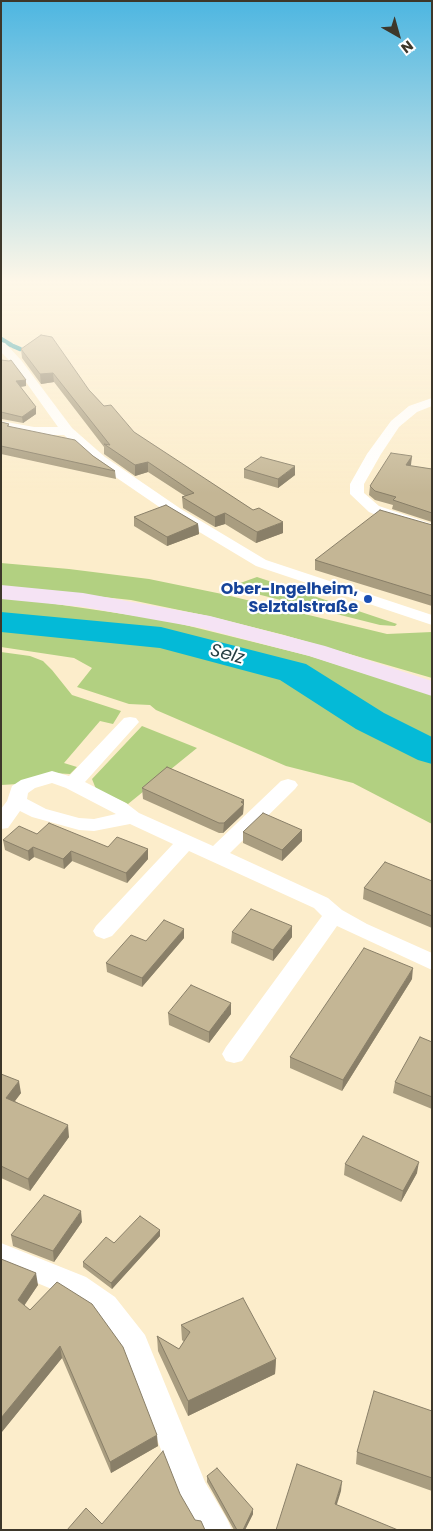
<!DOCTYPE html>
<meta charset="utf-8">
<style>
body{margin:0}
#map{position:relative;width:433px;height:1531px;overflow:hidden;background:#fcedcb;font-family:Poppins,sans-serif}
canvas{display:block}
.frame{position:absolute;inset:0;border:2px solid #3d372a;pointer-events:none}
.north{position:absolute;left:373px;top:10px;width:50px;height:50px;-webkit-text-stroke:4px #fff;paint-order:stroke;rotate:142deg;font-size:14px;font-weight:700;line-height:20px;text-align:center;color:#3d372a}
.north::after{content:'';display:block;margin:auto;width:18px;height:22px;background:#3d372a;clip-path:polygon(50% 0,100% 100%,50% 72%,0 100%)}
</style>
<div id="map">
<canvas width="433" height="1531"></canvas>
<div class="frame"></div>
<div class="north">N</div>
</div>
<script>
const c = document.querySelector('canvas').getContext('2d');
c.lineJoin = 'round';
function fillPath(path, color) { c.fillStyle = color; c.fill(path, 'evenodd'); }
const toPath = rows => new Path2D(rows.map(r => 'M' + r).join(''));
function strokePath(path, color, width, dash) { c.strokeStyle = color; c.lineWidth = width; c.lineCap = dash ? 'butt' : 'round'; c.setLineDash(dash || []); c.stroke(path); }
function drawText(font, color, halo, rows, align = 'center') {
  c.font = font + ' Poppins,sans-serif'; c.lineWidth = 4.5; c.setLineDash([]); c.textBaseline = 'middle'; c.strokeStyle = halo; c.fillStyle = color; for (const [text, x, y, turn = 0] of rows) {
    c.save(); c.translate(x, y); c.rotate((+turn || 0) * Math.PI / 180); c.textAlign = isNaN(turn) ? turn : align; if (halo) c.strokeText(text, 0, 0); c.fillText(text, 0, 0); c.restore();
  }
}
const green = toPath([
 [1,563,69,569,149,579,222,594,387,634,432,632,432,678,284,635,208,616,131,600,1,586],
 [257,577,397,624,395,626,380,625,229,587],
 [1,598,28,600,165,620,310,656,432,695,432,824,353,783,286,766,156,710,150,705,129,704,77,687,92,668,74,658,1,647],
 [1,652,30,656,43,661,52,670,72,695,121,711,113,724,100,721,64,763,77,767,70,774,51,773,18,784,1,785],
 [142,726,197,748,128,804,96,789,92,779]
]);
const stream = toPath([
 [1,339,11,345],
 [13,346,20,349]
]);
const river = toPath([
 [1,612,161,627,306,664,384,713,432,737,432,764,418,760,356,729,280,680,160,648,1,632,1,612]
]);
const minor = toPath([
 [1,342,5,343,21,360,72,428,105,457,181,509,266,560,432,615,432,625,256,566,171,515,95,463,64,435,34,435,1,429,1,421,34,427,58,427,13,364,1,352,1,342],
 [432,398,432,406,417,412,399,427,381,454,364,484,364,493,379,506,432,524,432,533,385,519,369,512,350,494,350,484,367,454,391,421,409,406,432,398],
 [130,717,136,718,139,722,85,782,126,803,139,813,213,846,281,781,288,779,295,781,298,785,295,789,230,853,328,898,342,910,367,924,432,953,432,970,337,926,242,1061,234,1063,226,1061,222,1054,226,1047,322,916,314,908,189,851,112,936,104,939,96,936,93,931,96,926,173,844,130,824,94,831,79,830,32,817,20,811,8,828,1,829,1,809,7,801,12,786,21,780,52,771,69,776,124,718,130,717],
 [52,783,66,788,116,814,94,819,79,818,46,809,27,799,28,793,35,788,52,783],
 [1,1243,86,1277,115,1297,145,1335,205,1482,227,1519,232,1530,197,1530,182,1504,124,1354,95,1315,66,1295,1,1268,1,1243]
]);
const secondary = toPath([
 [1,585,83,593,210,616,325,646,432,681,432,696,309,656,201,628,83,607,1,599,1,585]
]);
const wall = toPath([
 [21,349,89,390,104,406,134,432,283,533,256,543,225,524,215,527,183,508,182,497,185,496,148,472,135,476,104,454,104,447,54,382,41,384,22,358],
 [1,360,26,380,26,386,21,387,36,414,23,423,2,419,1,418],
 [1,422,9,424,9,426,93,456,115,471,116,479,1,454],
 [412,456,410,466,432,469,432,522,392,509,393,505,375,500,369,495,370,486],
 [244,469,295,475,278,488,244,478],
 [134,517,198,524,199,534,167,546,134,526],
 [432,525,432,606,315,570,315,560],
 [142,788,244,800,243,814,223,833,219,833,143,799],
 [302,830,302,841,282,861,243,843,243,832],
 [37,834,108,847,148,849,148,859,127,883,72,861,64,869,34,857,29,861,5,850,3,840],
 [432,881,432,928,363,899,364,888],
 [232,932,292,937,273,961,231,943],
 [184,938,142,987,107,972,106,963,146,941],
 [412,979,342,1091,290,1068,290,1057],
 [168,1013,231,1014,209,1043,169,1025],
 [432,1042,432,1109,393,1093,395,1082],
 [1,1074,21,1093,15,1101,69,1137,30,1191,1,1178],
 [345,1164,417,1173,401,1202,344,1175],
 [82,1222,54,1262,13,1246,11,1235],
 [160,1230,160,1236,112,1289,83,1267,83,1262,114,1243],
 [1,1259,38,1285,24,1305,158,1446,111,1473,62,1358,1,1433],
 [181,1325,276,1359,275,1374,188,1416,158,1351,157,1336,179,1349,184,1342,182,1340],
 [432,1411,432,1491,356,1464,357,1452],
 [207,1476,253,1514,245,1530,234,1530,207,1482]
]);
const shadedWall = toPath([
 [53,373,54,382,41,384,40,374],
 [26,380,26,386,17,387,16,381],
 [36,407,36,414,23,423,22,417],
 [412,456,411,465,406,474,406,465],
 [148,462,148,472,135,476,135,465],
 [295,466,295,475,278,488,278,479],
 [225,513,225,524,215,527,215,517],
 [283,522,283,533,256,543,257,532],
 [198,524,199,534,167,546,167,537],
 [244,800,243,814,223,833,224,823],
 [302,830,302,841,282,861,282,850],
 [33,847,34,857,29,861,28,851],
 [148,849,148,859,127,883,126,873],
 [71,851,72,861,64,869,63,859],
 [292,926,292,937,273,961,273,950],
 [184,929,184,938,142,987,142,978],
 [413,968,412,979,342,1091,343,1080],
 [231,1003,231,1014,209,1043,209,1032],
 [19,1081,21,1093,8,1110,6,1098],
 [68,1125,69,1137,30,1191,28,1179],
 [419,1162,417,1173,401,1202,403,1191],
 [81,1211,82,1222,54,1262,53,1251],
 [160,1230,160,1236,112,1289,111,1283],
 [36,1273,38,1285,20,1312,18,1300],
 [60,1346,62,1358,1,1433,1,1418],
 [276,1359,275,1374,188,1416,188,1401],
 [157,1435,158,1446,111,1473,110,1462],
 [342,1481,341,1491,334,1514,335,1504],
 [253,1509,253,1514,245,1530,243,1530]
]);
const building = toPath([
 [41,335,52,337,89,390,104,406,111,405,134,432,253,510,259,508,283,522,257,532,225,513,215,517,182,497,194,493,148,462,135,465,104,444,110,445,53,373,40,374,21,349,41,335],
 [1,360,9,361,11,360,26,380,16,381,36,407,22,417,1,412,1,360],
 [1,422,9,424,7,426,75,440,93,456,115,471,1,446,1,422],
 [391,453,412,456,406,465,432,469,432,513,393,500,396,497,375,491,370,486,391,453],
 [261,457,295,466,278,479,244,469,261,457],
 [166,505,198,524,167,537,134,517,166,505],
 [380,510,432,525,432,596,315,560,380,510],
 [167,767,244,800,241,802,244,804,224,823,219,823,142,788,167,767],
 [263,813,302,830,282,850,243,832,263,813],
 [49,823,108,847,117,837,148,849,126,873,71,851,63,859,33,847,28,851,3,840,19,826,37,834,49,823],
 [385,862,432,881,432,916,364,888,385,862],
 [251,909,292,926,273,950,232,932,251,909],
 [164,920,184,929,142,978,106,963,131,935,146,941,164,920],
 [364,948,413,968,343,1080,290,1057,364,948],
 [191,985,231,1003,209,1032,168,1013,191,985],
 [420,1037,432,1042,432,1097,395,1082,420,1037],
 [1,1074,19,1081,6,1098,68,1125,28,1179,1,1166,1,1074],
 [363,1136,419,1162,403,1191,345,1164,363,1136],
 [44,1195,81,1211,53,1251,11,1235,44,1195],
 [140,1216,160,1230,111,1283,83,1262,106,1237,114,1243,140,1216],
 [1,1259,36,1273,18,1300,30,1310,57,1282,92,1304,123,1347,157,1435,110,1462,60,1346,1,1418,1,1259],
 [243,1298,276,1359,188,1401,157,1336,179,1349,190,1332,181,1325,243,1298],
 [374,1391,432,1411,432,1478,357,1452,374,1391],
 [163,1451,180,1494,195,1520,201,1521,205,1530,67,1530,86,1508,102,1524,163,1451],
 [297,1464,342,1481,335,1504,398,1530,276,1530,297,1464],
 [217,1468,253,1509,243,1530,237,1530,207,1476,217,1468]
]);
const markers = [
 [368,599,5,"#1a4fb4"]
];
const transitNames = [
 ["Ober-Ingelheim,",358,590],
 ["Selztalstraße",358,608]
];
const waterNames = [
 ["Selz",227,655,15]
];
fillPath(green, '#b2d081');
strokePath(stream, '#1593a3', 4.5);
fillPath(river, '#04bad7');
fillPath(minor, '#fff');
fillPath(secondary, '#f5e3f4');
fillPath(wall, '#a99d80');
fillPath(shadedWall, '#897f68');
fillPath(building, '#c4b695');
strokePath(building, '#897f68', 1);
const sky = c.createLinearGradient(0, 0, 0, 493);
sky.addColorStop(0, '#4db6e1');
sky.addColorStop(0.57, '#fef7e8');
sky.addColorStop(1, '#fef7e800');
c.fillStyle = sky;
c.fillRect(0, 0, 433, 493);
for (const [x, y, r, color] of markers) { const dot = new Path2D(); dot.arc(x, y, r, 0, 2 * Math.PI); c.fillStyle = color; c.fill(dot); strokePath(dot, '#fff', 2); }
drawText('bold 16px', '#164399', '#fff', transitNames, 'right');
drawText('italic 18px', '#263e43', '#fff', waterNames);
</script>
